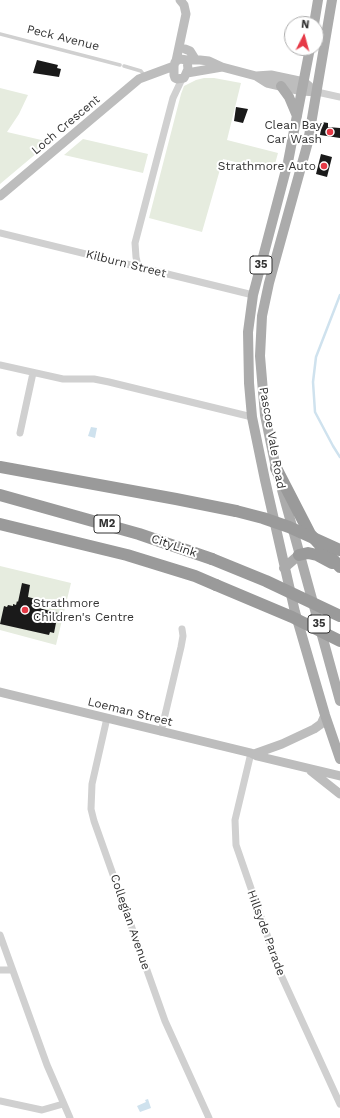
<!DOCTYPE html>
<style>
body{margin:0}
#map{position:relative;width:340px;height:1118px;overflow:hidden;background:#fff;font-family:"Work Sans",sans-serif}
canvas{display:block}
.north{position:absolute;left:284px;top:16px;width:40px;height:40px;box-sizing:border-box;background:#fff;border:1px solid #adadad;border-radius:50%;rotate:6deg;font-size:11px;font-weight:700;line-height:16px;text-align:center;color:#333}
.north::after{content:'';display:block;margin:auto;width:14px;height:18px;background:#e63946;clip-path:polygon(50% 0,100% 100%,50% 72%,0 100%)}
</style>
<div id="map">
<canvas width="340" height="1118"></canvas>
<div class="north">N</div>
</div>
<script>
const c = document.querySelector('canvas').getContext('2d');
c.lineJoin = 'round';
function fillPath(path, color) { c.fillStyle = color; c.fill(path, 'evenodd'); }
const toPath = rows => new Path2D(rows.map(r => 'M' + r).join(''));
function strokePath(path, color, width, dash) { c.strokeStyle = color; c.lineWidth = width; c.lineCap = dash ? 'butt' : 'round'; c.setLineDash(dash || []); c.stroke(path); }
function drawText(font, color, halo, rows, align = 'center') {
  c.font = font + ' "Work Sans",sans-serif'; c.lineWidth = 4; c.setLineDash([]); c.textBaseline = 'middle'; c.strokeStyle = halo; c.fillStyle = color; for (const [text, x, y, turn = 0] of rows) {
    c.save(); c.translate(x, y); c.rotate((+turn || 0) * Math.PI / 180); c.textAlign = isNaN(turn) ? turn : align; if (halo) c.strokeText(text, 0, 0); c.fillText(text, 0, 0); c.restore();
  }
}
const green = toPath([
 [204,78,214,78,241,83,227,140,278,153,273,171,223,159,202,232,149,218,181,94,184,86,196,80],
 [0,88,28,95,19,114,7,132,50,142,0,184],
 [83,139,148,154,143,173,64,155],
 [0,566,71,583,56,645,0,630]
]);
const water = toPath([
 [91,427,97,428,95,438,88,436],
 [148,1099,151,1108,140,1112,137,1106,146,1102,145,1100]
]);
const stream = toPath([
 [340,295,316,357,313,382,315,412,333,446,340,457]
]);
const building = toPath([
 [37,60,58,65,57,68,61,69,59,77,33,73],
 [236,107,248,109,243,123,234,121],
 [322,122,328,123,328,127,340,128,340,138,320,135],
 [321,154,332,157,327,177,316,174],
 [22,583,30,585,28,597,36,599,35,607,58,613,54,633,50,632,49,635,0,624,4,606,7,607,8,605,13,606,13,604,16,605,17,601,18,602]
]);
const lane = toPath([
 [0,34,120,65],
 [124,66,141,71,144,75]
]);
const street = toPath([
 [317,92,340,97],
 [0,233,253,295],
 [138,266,136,257,135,243,173,98,182,79],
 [0,365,63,379,94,379,109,382,252,417],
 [20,433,33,373],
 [107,718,92,784,91,809,94,821,165,1021,209,1118],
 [161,732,181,647,183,636,182,629],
 [251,753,235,820,236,845,281,975,340,1104],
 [0,935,47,1065,70,1118],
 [0,970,12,970],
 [0,1101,42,1110,63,1104]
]);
const secondary = toPath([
 [185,49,190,51,195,59],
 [180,59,187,60,188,69,184,78,177,79,175,78,174,75,174,66,175,62,180,59],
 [187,60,200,60,209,61,222,67,256,76,267,83,302,91,317,92],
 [176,61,186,14,184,5,180,0],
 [187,73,222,67],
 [256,76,271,75,304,82,309,86],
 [0,196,139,79,174,66],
 [0,692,251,753,257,756,340,776],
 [254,754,282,744,314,729,321,724,325,715],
 [311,771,340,794]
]);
const primary = toPath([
 [332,0,308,142,269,283,262,316,260,356,265,415,276,468,340,701],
 [314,24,318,0],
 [310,48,288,162,253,295,248,332,249,383,252,417,265,480,295,612,325,715,340,759],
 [281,86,289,97,297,116],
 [284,568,299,555]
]);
const highway = toPath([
 [0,467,176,499,236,511],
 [276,468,310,534,340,567],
 [0,495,139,534,212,559],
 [0,524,127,555,195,576,216,585],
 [299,555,308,553,317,555,332,563]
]);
const highwayBridge = toPath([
 [236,511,263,518,289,527,340,550],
 [212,559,266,581,340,616],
 [216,585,292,617,340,641]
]);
const markers = [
 [330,132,4,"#e63946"],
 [324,166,4,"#e63946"],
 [25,610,4,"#e63946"]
];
const shields = [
 [261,265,22],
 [107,524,26],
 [319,624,22]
];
const shieldNames = [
 ["35",261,265],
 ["M2",107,524],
 ["35",319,624]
];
const streetNames = [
 ["Peck Avenue",63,38,14],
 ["Loch Crescent",66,125,-40],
 ["Kilburn Street",126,264,14],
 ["Pascoe Vale Road",272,438,80],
 ["CityLink",174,546,19],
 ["Loeman Street",130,712,14],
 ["Collegian Avenue",130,922,71],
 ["Hillsyde Parade",266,933,70]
];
const poiNames = [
 ["Clean Bay",322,125],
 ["Car Wash",322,139],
 ["Strathmore Auto",316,166],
 ["Strathmore",33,603,"left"],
 ["Children's Centre",33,617,"left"]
];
fillPath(green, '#e6ecdf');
fillPath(water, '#cfe2ee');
strokePath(stream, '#cfe2ee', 2.5);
fillPath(building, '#1a1a1a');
strokePath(lane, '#d0d0d0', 3.5);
strokePath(street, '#d0d0d0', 7);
strokePath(secondary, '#bdbdbd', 9);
strokePath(primary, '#ababab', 10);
strokePath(highway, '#9a9a9a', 12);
strokePath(highwayBridge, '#9a9a9a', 12);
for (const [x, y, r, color] of markers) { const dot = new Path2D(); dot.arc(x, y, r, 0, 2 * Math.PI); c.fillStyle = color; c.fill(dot); strokePath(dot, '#fff', 1.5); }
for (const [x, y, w] of shields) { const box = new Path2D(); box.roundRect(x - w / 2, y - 9, w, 18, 3); c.fillStyle = '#fff'; c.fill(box); strokePath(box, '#333', 1); }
drawText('bold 11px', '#333', null, shieldNames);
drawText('12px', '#333', '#fff', streetNames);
drawText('12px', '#333', '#fff', poiNames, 'right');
</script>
